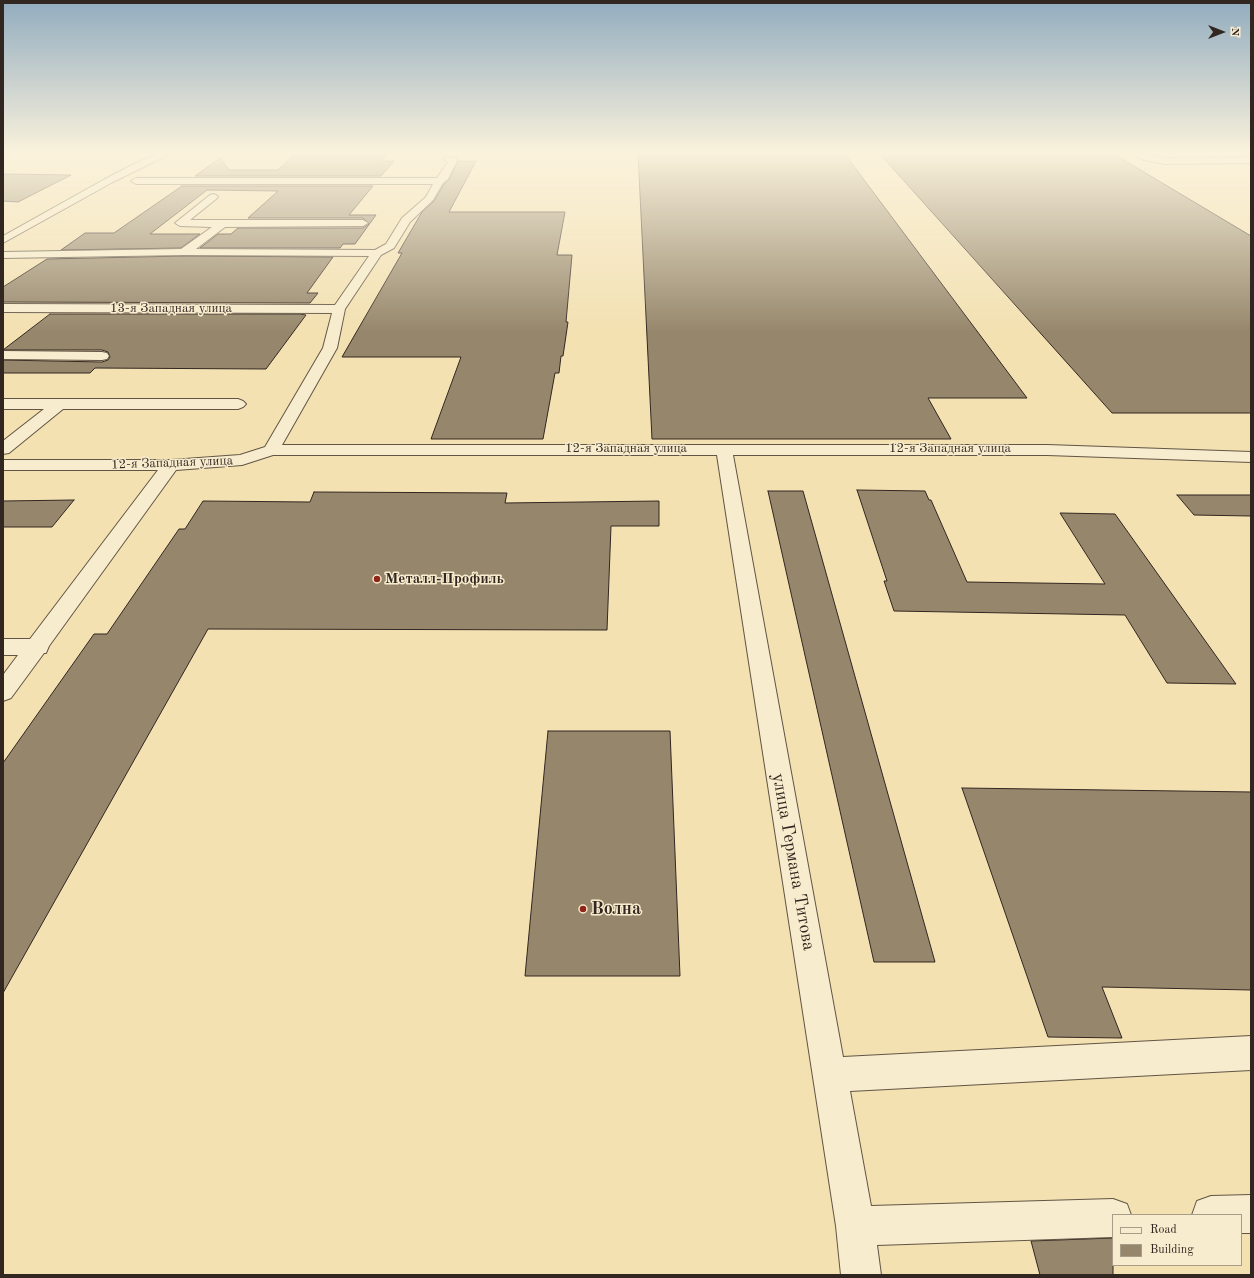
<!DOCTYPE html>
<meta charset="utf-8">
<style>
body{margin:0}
#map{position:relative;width:1254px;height:1278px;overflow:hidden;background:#f3e1b2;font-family:"Old Standard TT",serif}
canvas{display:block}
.frame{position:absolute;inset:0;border:4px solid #322621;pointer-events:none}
.legend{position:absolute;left:1112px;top:1214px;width:130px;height:52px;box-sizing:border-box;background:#f7eccd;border:1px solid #a89d88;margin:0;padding:5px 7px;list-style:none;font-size:12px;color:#322621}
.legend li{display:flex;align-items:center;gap:8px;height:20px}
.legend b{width:20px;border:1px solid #a89d88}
.north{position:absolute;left:1202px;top:12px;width:40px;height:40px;-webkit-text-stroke:3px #f7eccd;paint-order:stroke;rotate:90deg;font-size:11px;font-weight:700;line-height:16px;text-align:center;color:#322621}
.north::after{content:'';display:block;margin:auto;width:14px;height:18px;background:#322621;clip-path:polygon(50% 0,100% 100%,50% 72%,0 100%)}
</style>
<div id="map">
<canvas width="1254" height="1278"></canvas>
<div class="frame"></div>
<ul class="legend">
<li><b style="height:5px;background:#f7eccd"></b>Road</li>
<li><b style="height:11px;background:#96876c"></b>Building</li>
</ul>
<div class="north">N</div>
</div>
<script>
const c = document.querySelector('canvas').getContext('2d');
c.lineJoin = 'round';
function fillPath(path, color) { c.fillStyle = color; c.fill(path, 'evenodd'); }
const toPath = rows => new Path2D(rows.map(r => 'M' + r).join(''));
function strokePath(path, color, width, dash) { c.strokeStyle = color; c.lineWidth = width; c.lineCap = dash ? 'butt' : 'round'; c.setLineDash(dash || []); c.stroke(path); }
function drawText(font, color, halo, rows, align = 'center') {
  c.font = font + ' "Old Standard TT",serif'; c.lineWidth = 3; c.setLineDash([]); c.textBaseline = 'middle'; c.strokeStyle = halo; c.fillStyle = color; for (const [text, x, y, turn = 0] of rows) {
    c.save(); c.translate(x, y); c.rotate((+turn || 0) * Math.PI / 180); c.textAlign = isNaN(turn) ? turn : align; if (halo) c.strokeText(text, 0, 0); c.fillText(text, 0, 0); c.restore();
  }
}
const building = toPath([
 [638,153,844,153,1027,398,928,398,951,439,652,439,638,153],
 [879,153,1112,153,1251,236,1251,413,1112,413,879,153],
 [294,155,386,155,381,161,394,161,381,176,195,176,220,158,229,170,278,170,294,155],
 [458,161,476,161,449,212,565,212,557,255,572,255,566,322,568,322,563,356,561,356,559,373,555,373,543,439,431,439,461,357,342,357,402,253,398,253,422,212,434,201,444,184,449,180,458,161],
 [3,174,71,175,18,202,3,201,3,174],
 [182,186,373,186,349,215,376,215,355,244,343,244,340,248,200,248,218,234,231,234,238,228,363,228,369,224,363,218,248,218,278,191,207,190,150,234,200,234,181,248,61,250,85,233,114,233,182,186],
 [184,256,333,257,307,293,318,293,310,303,3,302,3,287,47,259,184,256],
 [50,314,300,314,306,315,266,369,95,368,90,373,3,373,3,360,102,362,108,360,110,357,108,352,102,350,3,350,50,314],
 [857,490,925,491,929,500,931,500,967,582,1105,584,1060,513,1115,514,1236,684,1167,683,1125,615,894,611,884,581,887,581,857,490],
 [768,491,803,491,935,962,874,962,768,491],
 [314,492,507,493,505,503,659,501,659,526,611,526,607,630,208,629,3,993,3,763,94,634,107,634,179,529,185,529,203,501,310,502,314,492],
 [1177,495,1251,495,1251,516,1194,515,1177,495],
 [74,500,52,527,3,527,3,501,74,500],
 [548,731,670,731,680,976,525,976,548,731],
 [962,788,1251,792,1251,990,1102,987,1122,1038,1048,1037,962,788],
 [1113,1238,1113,1275,1040,1275,1031,1241,1113,1238]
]);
const minor = toPath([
 [3,153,11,153,3,158,3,153],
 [160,153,172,153,111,183,3,243,3,236,105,179,134,164,160,153],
 [1129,153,1142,153,1165,158,1251,157,1251,163,1165,164,1144,160,1129,153],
 [447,156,456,158,457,160,448,179,443,183,433,200,410,222,394,248,381,255,345,309,337,348,282,445,1047,445,1251,452,1251,462,1047,455,733,455,843,1057,1251,1036,1251,1070,850,1091,871,1206,1113,1199,1127,1204,1131,1215,1113,1215,1113,1237,877,1245,881,1275,841,1275,836,1226,717,455,273,455,242,465,176,470,49,646,46,653,44,653,11,698,3,701,3,675,18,655,3,655,3,639,30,639,158,470,3,470,3,460,171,460,240,455,265,447,323,348,332,313,3,312,3,304,335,305,369,256,184,255,3,258,3,252,181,249,212,227,180,226,175,223,210,195,213,194,216,195,218,197,216,199,190,220,363,220,368,223,363,226,225,227,196,249,375,250,386,244,402,218,426,197,433,184,136,184,131,181,136,178,437,178,448,162,443,159,447,156],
 [3,351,102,352,107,353,109,356,107,359,102,360,3,359,3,351],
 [3,399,238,399,243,401,246,404,243,407,238,409,63,409,9,453,3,454,3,441,44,409,3,409,3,399],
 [1251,1195,1251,1233,1241,1233,1241,1215,1192,1215,1197,1201,1211,1196,1251,1195]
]);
const markers = [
 [377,579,4,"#8f2418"],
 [583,909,4,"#8f2418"]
];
const farStreetnames = [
 ["13-я Западная улица",171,309],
 ["12-я Западная улица",626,449],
 ["12-я Западная улица",950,449],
 ["12-я Западная улица",172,463,-2]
];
const poiNames = [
 ["Металл-Профиль",385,579]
];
const nearStreetnames = [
 ["улица Германа Титова",793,862,80]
];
const nearPoinames = [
 ["Волна",591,909]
];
fillPath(building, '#96876c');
strokePath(building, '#322621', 1);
strokePath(minor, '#625545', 2);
fillPath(minor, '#f7eccd');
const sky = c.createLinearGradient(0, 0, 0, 332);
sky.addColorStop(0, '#92acbf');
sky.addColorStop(0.46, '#faf2dc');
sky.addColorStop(1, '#faf2dc00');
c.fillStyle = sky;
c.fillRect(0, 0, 1254, 332);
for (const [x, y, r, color] of markers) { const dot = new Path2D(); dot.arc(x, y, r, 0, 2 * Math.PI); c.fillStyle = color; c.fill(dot); strokePath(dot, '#f7eccd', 1.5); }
drawText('13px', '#322621', '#f7eccd', farStreetnames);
drawText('bold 15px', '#322621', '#f7eccd', poiNames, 'left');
drawText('18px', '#322621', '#f7eccd', nearStreetnames);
drawText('bold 18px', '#322621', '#f7eccd', nearPoinames, 'left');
</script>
